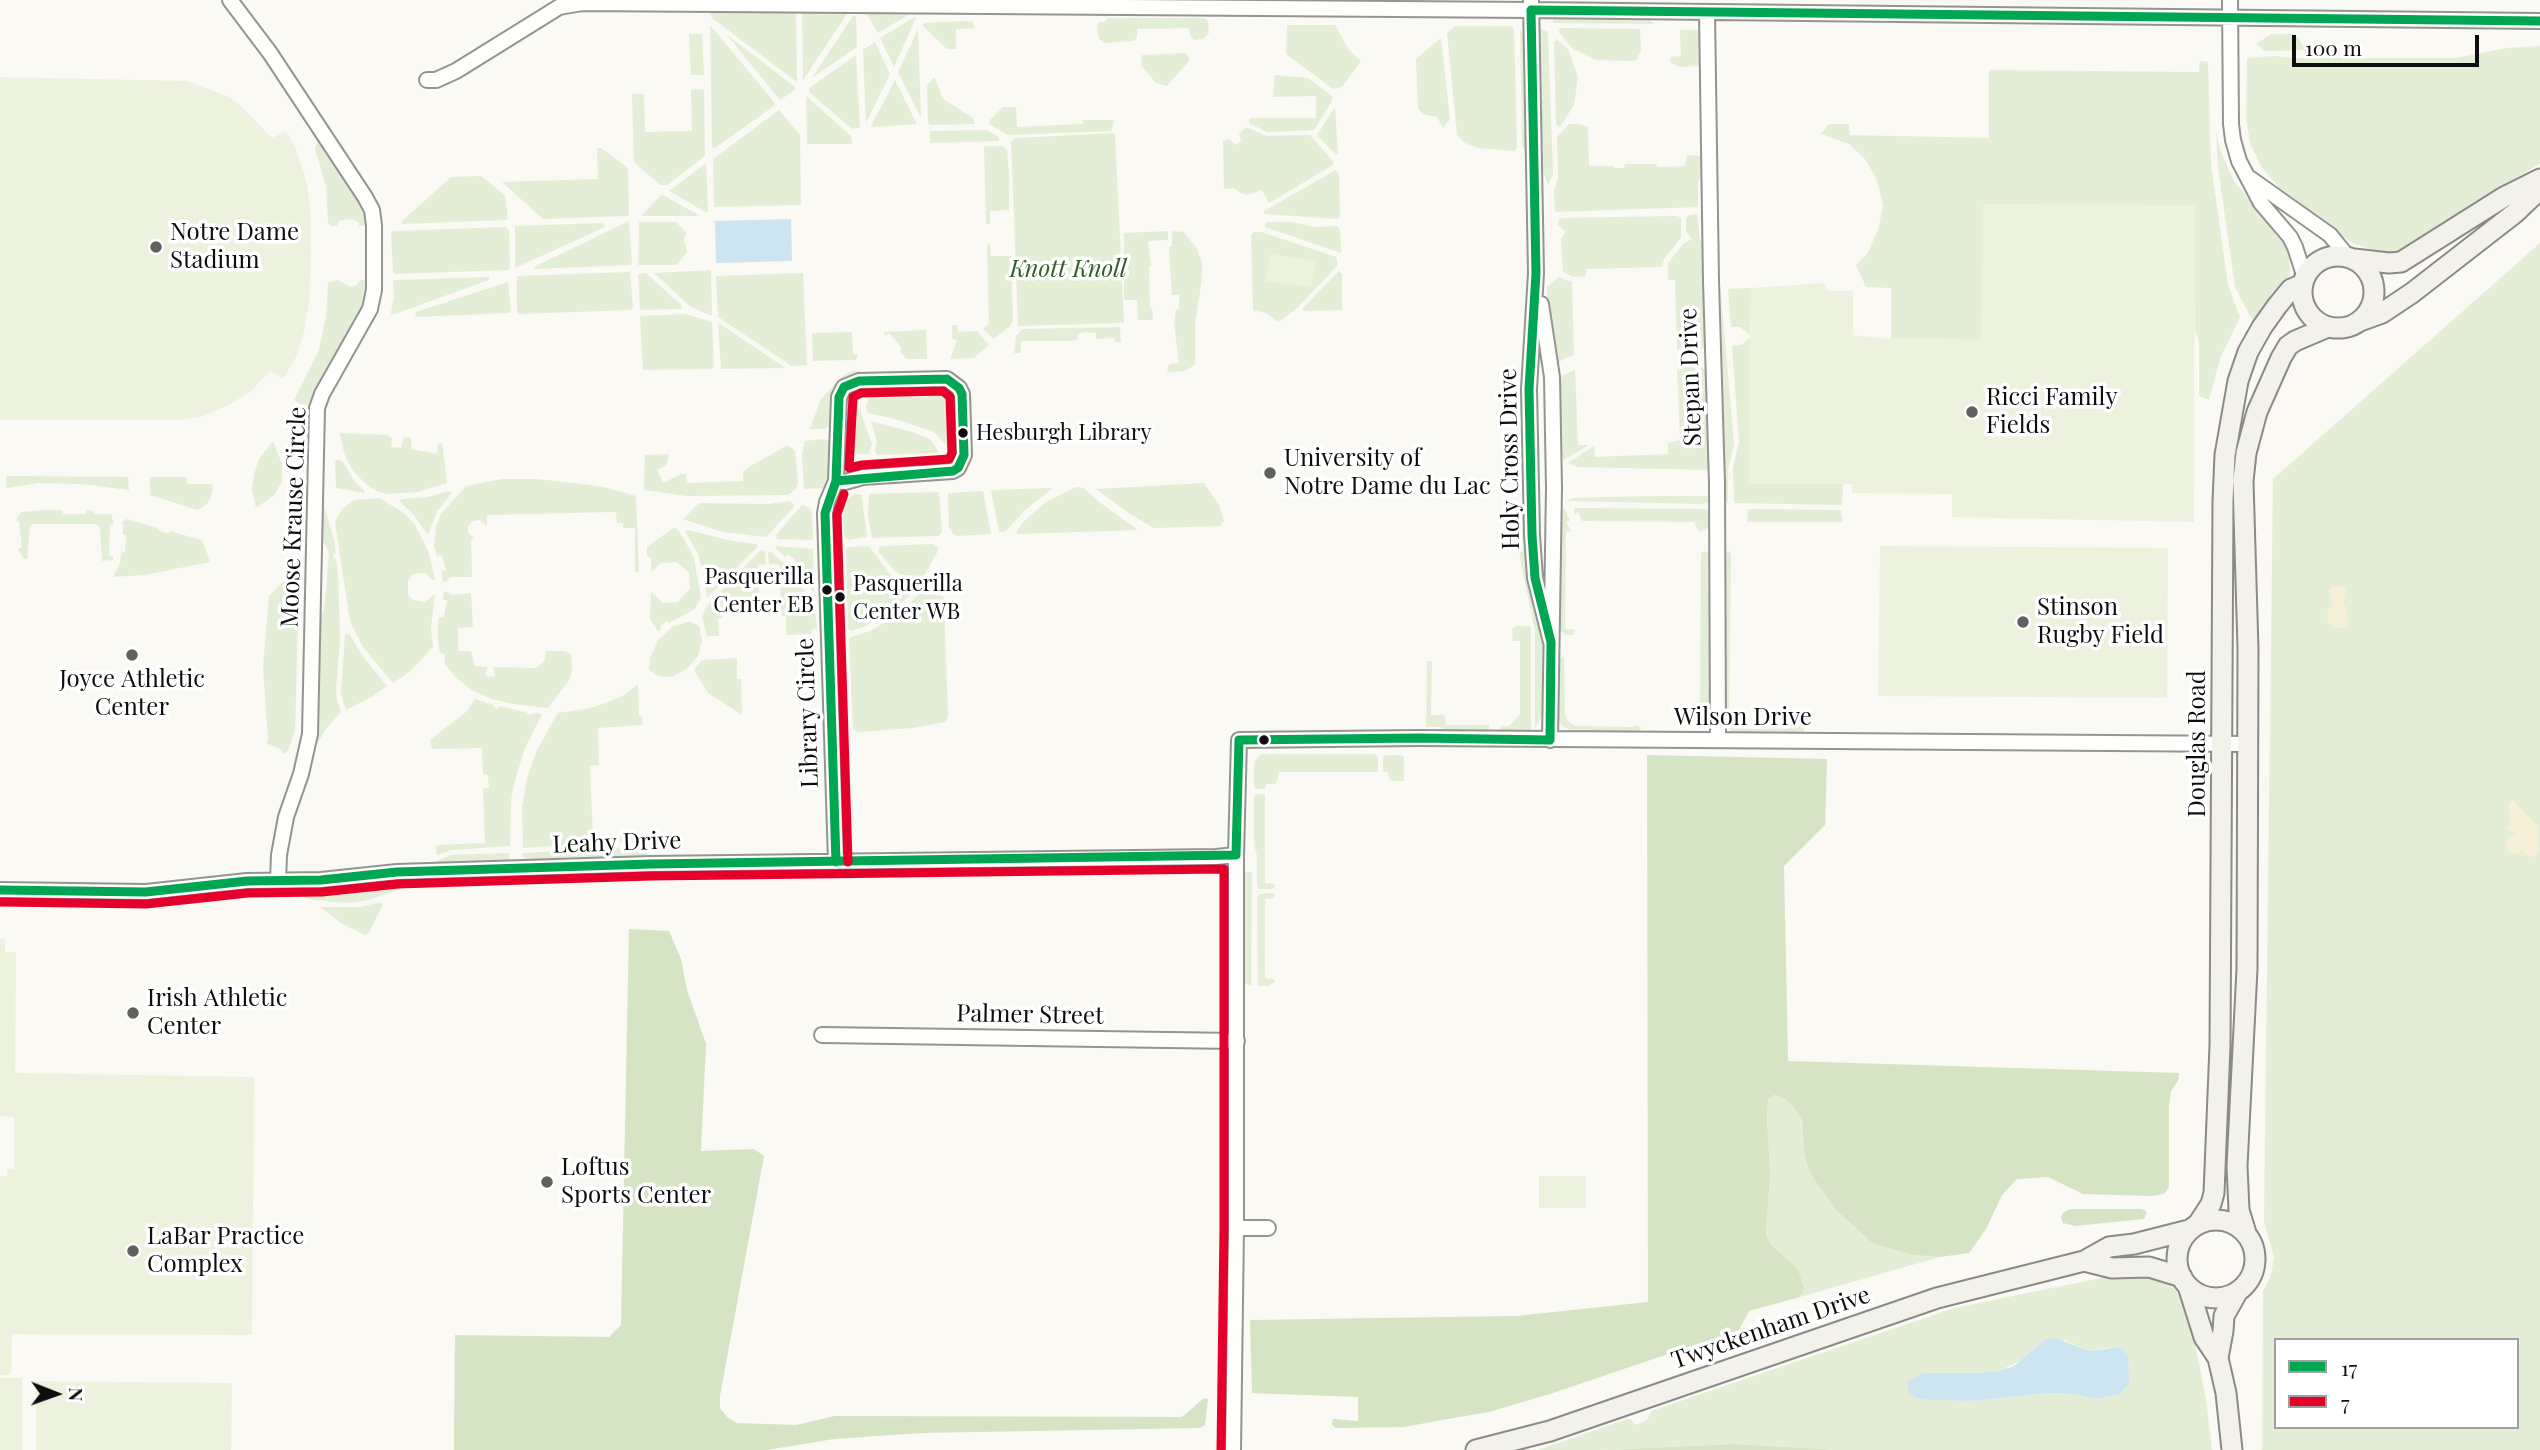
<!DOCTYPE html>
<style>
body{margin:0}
#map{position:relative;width:2540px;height:1450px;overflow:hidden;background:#faf9f3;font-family:"Playfair Display",serif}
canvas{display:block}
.legend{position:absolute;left:2274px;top:1338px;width:245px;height:91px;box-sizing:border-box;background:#fff;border:2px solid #9f9f9f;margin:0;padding:9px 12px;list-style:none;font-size:21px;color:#0e0e0e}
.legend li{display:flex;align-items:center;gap:14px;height:35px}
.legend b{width:35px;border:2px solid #9f9f9f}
.north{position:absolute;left:21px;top:1359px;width:70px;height:70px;-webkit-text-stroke:5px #fff;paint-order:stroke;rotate:91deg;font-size:19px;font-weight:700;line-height:28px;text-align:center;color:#0e0e0e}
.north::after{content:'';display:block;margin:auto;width:24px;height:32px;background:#0e0e0e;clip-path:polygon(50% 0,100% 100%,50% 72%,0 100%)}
.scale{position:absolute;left:2292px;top:35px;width:187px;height:32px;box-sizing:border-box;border:4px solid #0e0e0e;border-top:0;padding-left:9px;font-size:21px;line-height:24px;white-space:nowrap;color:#0e0e0e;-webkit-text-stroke:5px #fff;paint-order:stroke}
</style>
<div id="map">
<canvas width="2540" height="1450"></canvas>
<ul class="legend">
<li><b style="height:9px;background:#00a651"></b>17</li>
<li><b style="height:9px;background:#e4002b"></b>7</li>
</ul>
<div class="north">N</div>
<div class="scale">100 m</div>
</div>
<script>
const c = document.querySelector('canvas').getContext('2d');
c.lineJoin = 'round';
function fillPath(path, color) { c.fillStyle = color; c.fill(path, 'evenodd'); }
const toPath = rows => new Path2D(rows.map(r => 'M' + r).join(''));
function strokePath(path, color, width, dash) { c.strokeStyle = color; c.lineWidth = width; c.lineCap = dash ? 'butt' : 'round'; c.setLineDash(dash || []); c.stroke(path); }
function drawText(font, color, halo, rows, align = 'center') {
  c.font = font + ' "Playfair Display",serif'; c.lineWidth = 7; c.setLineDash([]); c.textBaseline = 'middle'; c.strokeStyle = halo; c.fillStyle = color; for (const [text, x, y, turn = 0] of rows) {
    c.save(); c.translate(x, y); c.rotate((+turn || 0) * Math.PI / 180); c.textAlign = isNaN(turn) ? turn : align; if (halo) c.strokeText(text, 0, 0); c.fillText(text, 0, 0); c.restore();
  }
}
const green = toPath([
 [708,9,796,10,797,82,712,18],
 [802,10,849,11,803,80],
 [865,11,913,12,878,33],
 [853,16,856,16,857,47,812,78],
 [915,17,916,18,894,67,880,38],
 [1108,18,1205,18,1208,22,1209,33,1203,39,1194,40,1190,36,1189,28,1137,29,1137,37,1134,41,1105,43,1099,39,1097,27,1099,22,1104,22],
 [1553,18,1648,19,1655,24,1553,23],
 [972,21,975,28,956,29,956,49,947,49,923,26,924,23,941,22],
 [710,25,775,103,774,106,715,148,712,147],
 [1287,25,1335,25,1349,50,1361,61,1342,87,1333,89,1286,54],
 [1455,26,1510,26,1514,29,1517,148,1514,151,1479,148,1465,143,1457,135,1447,33],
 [1540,28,1548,32,1553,175,1548,185,1543,170],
 [1560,28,1640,29,1641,50,1636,60,1631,61,1596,60,1573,49,1558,31],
 [1520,29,1525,37,1527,146,1525,150,1522,146],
 [918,30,921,118,898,72],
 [1680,30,1702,30,1700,66,1679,67,1671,63,1670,57,1681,56],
 [689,34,702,34,704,75,691,75],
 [2271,34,2295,34,2304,46,2312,46,2312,50,2265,51,2256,44],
 [727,35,795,87,795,90,780,100],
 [1441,38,1450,119,1443,128,1437,117,1423,114,1418,109,1416,59],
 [1556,39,1568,49,1578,77,1574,105,1560,127,1556,124,1554,43],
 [875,42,890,74,866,123,863,50],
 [2540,46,2540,163,2403,251,2382,253,2352,243,2279,187,2262,168,2250,143,2246,117,2247,58,2274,56,2294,58,2457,58,2507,48],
 [1186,53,1190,60,1167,86,1156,83,1141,65,1142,55],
 [856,55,860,127,852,129,809,92,809,88],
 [2200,61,2208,62,2211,164,2228,285,2240,317,2220,359,2209,400,2199,396,2199,340,2195,332,2195,206,1981,340,1891,339,1891,288,1866,287,1856,265,1867,254,1878,230,1883,206,1877,180,1865,159,1849,144,1821,134,1829,124,1849,124,1850,135,1989,138,1989,70,2199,72],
 [1275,75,1308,78,1332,96,1332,101,1314,130,1267,132,1249,123,1249,118,1316,118,1316,96,1273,97],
 [933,78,935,78,943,99,973,118,975,124,930,125,928,123,927,86],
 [895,80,917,124,873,127,871,126],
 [704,89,705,156,667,185,660,185,634,162,632,94,644,94,645,132,692,131,691,90],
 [806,96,851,136,852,144,807,144],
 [1003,107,1016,107,1017,127,1083,124,1083,120,1115,120,1111,131,1008,135,989,124,989,121],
 [1335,107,1338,154,1336,155,1317,135],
 [779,110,800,135,801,205,714,207,713,159],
 [1569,124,1579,124,1588,127,1589,166,1614,166,1615,168,1624,168,1625,164,1657,164,1657,167,1685,166,1687,155,1701,156,1703,172,1698,182,1698,207,1555,212,1554,189,1558,180,1557,137],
 [1246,127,1266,136,1310,135,1333,161,1333,165,1269,203,1262,190,1248,195,1242,194,1234,188,1224,189,1223,141,1229,139,1236,145,1241,141,1239,134],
 [987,130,999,137,999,141,930,143,930,131],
 [2216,132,2221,152,2234,181,2284,242,2289,253,2290,273,2286,281,2257,320,2251,318,2235,287,2218,167],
 [1115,133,1124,323,1018,326,1011,141,1016,138],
 [318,140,364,210,366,226,359,226,359,222,350,219,339,221,337,226,331,226,328,223,326,187,315,148],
 [984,146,1002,146,1007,150,1009,173,1009,210,990,211,990,224,986,224],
 [597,148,601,148,628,168,629,216,543,219,502,182,598,179],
 [706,163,708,211,707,213,669,191],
 [1336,170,1339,174,1340,217,1338,219,1264,214,1264,211],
 [481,176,505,195,508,218,506,220,402,224,401,222,451,177],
 [661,195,663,195,700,216,641,216],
 [1697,214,1700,239,1704,251,1707,344,1703,349,1677,350,1675,280,1668,280,1668,263,1684,243,1692,239,1686,231,1686,218,1689,215],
 [1677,216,1681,218,1681,238,1664,259,1662,267,1586,269,1586,276,1573,277,1563,272,1561,239,1566,232,1558,225,1559,218],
 [629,221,632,264,630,265,535,269,534,267],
 [639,222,676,222,687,233,684,239,687,252,677,265,638,265],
 [1266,222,1292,222,1315,227,1337,226,1340,229,1341,253,1265,227],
 [603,223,605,227,515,268,515,226],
 [506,227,509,230,510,268,508,270,395,274,393,271,391,234,393,231],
 [1168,231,1168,240,1148,241,1151,266,1149,266,1150,308,1152,308,1153,320,1138,320,1137,300,1124,300,1124,233],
 [1172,231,1184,232,1197,249,1202,262,1202,278,1195,324,1195,365,1184,371,1167,372,1169,364,1179,363,1174,323,1176,309,1179,309,1179,295,1172,295,1169,247,1172,246],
 [1254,232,1261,232,1336,257,1337,260,1337,266,1295,310,1278,322,1266,313,1253,310,1251,236],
 [2540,243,2540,1450,2262,1450,2263,1291,2271,1275,2274,1257,2264,1222,2273,479],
 [2276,1340,2517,1340,2517,1427,2276,1427],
 [987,244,990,245,991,256,1011,256,1013,320,1011,325,994,339,983,329,989,324],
 [711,270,712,316,691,307,654,273],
 [1339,271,1342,274,1342,310,1303,311,1303,308],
 [630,272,633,308,631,310,519,314,517,311,517,276],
 [646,273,682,306,681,309,640,310,638,274],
 [803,273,807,365,792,366,718,317,716,276],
 [489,277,489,280,392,315,391,313,394,297,393,281,395,280],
 [1559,277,1572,282,1574,355,1563,359,1554,367,1548,334,1547,287],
 [338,280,350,287,357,285,360,280,368,280,367,292,362,307,307,405,303,406,294,400,319,350,326,316,328,283],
 [508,282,511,312,509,313,416,317,415,315,416,312],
 [1751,288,1750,335,1740,327,1731,327,1728,289],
 [1721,294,1734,444,1728,469,1728,503,1725,502],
 [686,314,712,322,714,367,710,369,643,370,640,316],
 [720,324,784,367,784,368,721,369,718,325],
 [952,325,958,325,958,332,977,331,989,345,974,358,950,359,957,341,952,338],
 [1120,327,1121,342,1115,342,1115,338,1096,339,1096,333,1084,332,1078,334,1078,339,1071,341,1021,341,1021,353,1014,353,1016,336,1022,329],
 [926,330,927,359,906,359,900,351,902,348,889,333,886,336,883,332],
 [852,332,853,354,858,354,856,360,813,361,812,333],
 [1750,338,1749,484,1843,484,1842,505,1734,503,1733,467,1739,442,1732,346,1741,345],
 [1692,363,1702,367,1707,375,1710,470,1578,467,1568,463,1594,446,1595,457,1668,454,1668,443,1680,440,1677,364],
 [854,370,860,371,861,374,841,381,830,426,824,429,810,429,821,399,841,377],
 [1575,370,1578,445,1589,445,1564,460,1559,452,1556,388,1563,375],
 [935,386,946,390,951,400,953,453,949,462,946,445,934,432,898,420,868,413,866,407,869,398,928,397],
 [860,388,864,389,858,405,872,444,869,454,851,454,845,448,846,403,849,392],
 [871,421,912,432,930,439,938,451,937,453,877,455,875,451,877,442],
 [340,433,388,435,392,439,391,447,401,448,404,437,411,438,411,449,437,454,438,444,442,442,447,483,417,492,387,494,377,491,368,486,353,471,344,453],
 [825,439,831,443,832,476,827,488,804,489,802,454,805,441],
 [273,441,282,464,282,482,273,496,256,508,252,489,254,474,259,459],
 [788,445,795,451,798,483,796,489,788,495,686,496,645,490,644,488,645,455,669,454,666,465,657,470,663,483,681,474,686,474,687,483,743,481,743,472,747,468],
 [338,459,343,462,355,482,364,490,364,493,336,488,335,462],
 [6,476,128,477,129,490,82,484,38,483,6,488],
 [150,477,187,477,187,484,213,484,211,497,207,504,198,510,150,495],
 [502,479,537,479,581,484,604,487,636,496,639,572,635,572,635,528,623,528,623,523,617,523,616,512,487,515,487,526,480,520,473,521,468,526,468,533,474,538,471,541,472,577,450,577,447,581,443,582,441,571,446,570,442,555,437,556,434,546,436,527,441,514,466,486],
 [1204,483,1219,505,1224,521,1220,526,1154,528,1130,514,1096,489],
 [1076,487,1084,488,1099,502,1138,530,1018,534,1016,532,1024,521,1046,502],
 [1053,488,1026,509,1005,532,999,532,991,490],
 [449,491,452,493,437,511,428,535,412,513,399,501,401,499,428,497],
 [983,491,991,534,957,536,953,534,949,527,948,493],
 [939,492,942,532,939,536,872,538,868,516,869,494],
 [855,494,861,495,862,498,867,537,849,540,844,536,843,506,848,499],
 [1658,496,1710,496,1710,502,1702,504,1565,501,1573,498],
 [380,498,405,514,415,525,429,553,435,580,432,580,426,573,419,573,412,575,408,581,408,595,413,600,425,602,435,594,431,629,433,647,409,672,393,683,363,647,350,621,335,522,342,509,354,500],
 [790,501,794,505,793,508,766,537,722,532,683,519,699,503,767,504],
 [323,502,334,540,336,553,333,554,334,559,336,559,338,576,340,638,336,690,337,700,341,712,326,729,318,743,319,618,324,610,329,553,323,541],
 [802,505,810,508,812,512,813,540,777,539,776,535],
 [1561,508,1565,509,1570,520,1566,522,1571,531,1566,532,1565,629,1573,629,1575,631,1573,635,1566,635,1560,631,1557,625,1559,511],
 [1574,508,1704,509,1710,511,1710,526,1701,532,1698,530,1694,522,1582,521,1578,512,1574,514],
 [1748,509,1841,510,1843,522,1747,522],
 [44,510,63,510,63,514,86,514,87,510,93,511,94,514,111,514,114,524,110,525,109,556,113,557,113,560,102,561,100,528,96,524,32,524,30,527,27,559,24,559,18,549,22,547,19,522,16,521,18,516,22,512],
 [1519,513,1522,513,1523,517,1528,521,1542,630,1542,715,1535,728,1535,630,1520,559],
 [126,519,158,528,158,530,168,534,170,531,201,540,203,542,210,562,144,575,113,577,120,563,121,553,125,552,126,535,123,535,123,524,121,523],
 [673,528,677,529,684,539,694,558,701,598,695,609,669,623,667,621,660,626,661,629,658,631,650,619,651,592,663,603,678,602,690,589,689,573,677,562,661,563,651,572,651,558,647,555,647,547],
 [688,530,732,541,756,544,758,546,707,598,702,567,697,552,686,533,686,530],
 [933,544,938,547,938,551,918,586,894,570,878,551,880,546],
 [776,546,813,549,814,593,800,573,803,570,796,561,788,554,785,557,776,549],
 [869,546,889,573,915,590,892,612,866,626,851,631,848,629,846,549,848,547],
 [761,550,765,551,766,564,758,565,759,598,723,599,723,618,718,618,719,636,707,636,702,617,707,606],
 [770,551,788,567,814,605,817,628,812,629,811,634,786,635,786,616,781,616,780,565,769,564,768,553],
 [1706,551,1710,555,1709,718,1707,721,1700,718,1701,553],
 [1728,551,1731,554,1729,716,1740,716,1740,721,1747,722,1748,729,1798,728,1802,719,1805,729,1802,733,1742,734,1731,731,1725,723,1725,553],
 [285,580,290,581,294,586,298,620,295,730,288,751,282,754,282,750,266,743,268,740,263,667,269,596],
 [444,591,452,595,471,593,473,627,458,628,458,651,471,651,475,666,488,667,485,673,488,677,495,676,493,667,536,668,544,662,546,651,565,651,571,654,572,669,570,679,548,708,513,704,492,699,473,691,456,678,445,664,445,655,440,652,438,644,438,618,444,617,447,600,443,600],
 [920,593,942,596,944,599,948,717,945,722,913,728,858,732,853,729,849,638,870,631,896,616],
 [690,621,699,626,702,641,698,656,688,668,672,677,658,676,649,670,650,658,658,640,672,627],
 [1516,626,1529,626,1531,628,1531,730,1500,732,1501,726,1509,726,1520,714,1520,641,1513,641,1512,629],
 [349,633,361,654,387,686,373,696,346,710,341,694,345,635],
 [1564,657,1565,715,1569,722,1576,726,1632,727,1637,725,1641,728,1639,732,1574,732,1562,726,1557,717,1557,660],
 [737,658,737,679,741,679,742,715,708,693,694,670,702,660],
 [1427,661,1432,661,1431,715,1443,715,1445,717,1446,725,1489,725,1489,732,1446,732,1440,727,1426,727],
 [638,684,639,716,642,716,643,725,598,728,599,765,590,766,593,838,647,836,647,840,523,848,522,807,527,778,537,750,556,716,558,713,591,708,611,701,624,695],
 [475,699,494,705,494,707,498,709,499,706,525,712,530,715,535,713,542,714,524,751,514,784,511,801,510,846,451,850,437,855,436,845,485,843,483,788,489,788,488,775,483,774,482,748,432,749,430,740,466,712],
 [1261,754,1375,754,1378,757,1378,772,1279,772,1276,784,1266,784,1265,789,1256,789,1254,786,1254,762],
 [1386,755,1401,755,1404,757,1404,781,1391,781,1389,779,1388,772,1383,772,1383,757],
 [1257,794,1265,794,1265,883,1274,884,1275,887,1272,889,1260,889,1257,886,1257,856,1254,844,1254,796],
 [642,847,647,850,648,858,530,862,522,856,523,853],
 [509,853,509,860,504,862,437,864,437,861,451,855],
 [1243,872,1252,872,1251,986,1244,983,1243,978],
 [514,877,511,882,412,885,368,900,347,903,315,900,304,897,298,892,298,888,347,887,408,879],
 [1273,893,1275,895,1274,898,1265,899,1265,978,1274,979,1275,982,1268,986,1258,986,1257,897,1260,894],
 [380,902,383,905,369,933,365,935,341,923,320,907,361,907],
 [1775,1095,1782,1097,1792,1105,1802,1120,1804,1152,1914,1255,1940,1257,1800,1297,1804,1288,1798,1269,1771,1245,1766,1235,1770,1174,1767,1117,1768,1098],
 [2136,1274,2156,1279,2174,1287,2184,1301,2191,1322,2206,1400,2212,1450,1840,1450,1735,1444,1604,1450,1538,1450,1627,1419,1632,1420,1635,1425,1647,1420,1651,1411,1954,1308,2101,1278],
 [2064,1340,2090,1351,2111,1347,2096,1399,2074,1394,2050,1393,1970,1401,1916,1398,1951,1374,1999,1371]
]);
const forest = toPath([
 [1647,755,1827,759,1825,825,1784,866,1788,1061,2179,1073,2178,1081,2171,1091,2169,1105,2169,1186,2167,1190,2164,1194,2152,1196,2083,1194,2048,1177,2017,1179,2002,1195,1986,1229,1969,1253,1940,1257,1914,1255,1874,1244,1835,1209,1809,1171,1804,1152,1802,1120,1792,1105,1782,1097,1775,1095,1768,1098,1767,1117,1770,1174,1766,1235,1771,1245,1798,1269,1804,1288,1800,1297,1749,1311,1739,1330,1553,1393,1489,1412,1442,1420,1404,1427,1336,1428,1332,1425,1333,1419,1358,1421,1358,1397,1252,1393,1250,1320,1516,1316,1648,1302],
 [629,929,669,931,681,959,687,990,706,1044,701,1151,754,1149,764,1156,720,1396,720,1408,727,1417,737,1423,796,1425,835,1416,1182,1417,1204,1398,1208,1399,1205,1425,1200,1428,921,1433,834,1439,767,1450,454,1450,455,1335,609,1337,621,1325],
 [2070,1209,2142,1209,2147,1212,2144,1219,2075,1226,2063,1223,2061,1217,2063,1213],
 [1735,1444,1840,1450,1604,1450]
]);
const sand = toPath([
 [2333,586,2344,586,2346,590,2343,604,2346,607,2348,620,2347,625,2342,628,2333,627,2327,620,2328,611,2333,605,2329,590],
 [2512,799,2538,826,2538,852,2533,857,2523,854,2523,849,2519,853,2509,853,2507,850,2506,842,2515,832,2509,831,2507,828,2511,817,2508,807]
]);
const pitch = toPath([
 [0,77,187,81,227,96,241,106,272,138,286,131,296,148,307,184,310,209,311,254,309,303,304,332,296,357,283,379,270,371,251,391,229,405,201,417,183,420,0,420],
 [1983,204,2195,205,2194,522,1952,517,1952,494,1852,493,1852,484,1749,484,1751,288,1824,283,1828,291,1853,291,1853,335,1891,339,1981,340],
 [1270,254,1316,261,1311,287,1266,281],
 [1880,546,2168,548,2167,698,1878,696],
 [0,939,5,939,5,952,16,952,15,1073,254,1077,252,1335,12,1334,11,1375,0,1375,0,1176,7,1176,7,1169,14,1169,14,1117,0,1116],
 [1539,1176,1586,1176,1586,1208,1539,1208],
 [0,1378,22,1378,22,1450,0,1450],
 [36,1381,232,1383,231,1450,36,1450]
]);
const water = toPath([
 [791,219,792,261,716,263,715,221],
 [2055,1338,2090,1351,2120,1347,2128,1355,2129,1383,2120,1394,2096,1399,2074,1394,2050,1393,1970,1401,1936,1400,1916,1398,1909,1392,1907,1382,1923,1373,1976,1373,1999,1371,2014,1366,2045,1340]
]);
const street = toPath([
 [230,0,270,53,365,197,372,210,374,225,374,290,370,309,322,394,317,408,310,734,301,774,286,817,279,855,278,880],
 [2230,0,2231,124,2233,140,2239,161,2261,203,2290,237,2295,247,2305,278],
 [1531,1,1536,273,1529,389,1532,535,1535,578,1551,642],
 [1707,13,1711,281,1717,484,1718,740],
 [427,80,436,80,456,71,559,7,582,3,1531,10,2540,21],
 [2251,179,2330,235,2348,257],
 [1541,304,1552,377,1554,488,1550,740],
 [836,862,825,513,827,502,836,481,839,397,844,387,859,381,947,379,959,388,962,394,964,455,958,468,953,471,863,477,845,482,836,481],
 [0,890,146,892,247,881,321,880,397,872,651,864,1216,857,1236,855],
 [822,1035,1237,1041],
 [1236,1228,1268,1228],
 [1233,1450,1236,1228,1236,855,1239,740,1418,738,2247,744]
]);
const secondary = toPath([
 '2302 292a36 36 0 1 1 72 0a36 36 0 1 1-72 0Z',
 [2354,259,2389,263,2401,262,2504,197,2540,179],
 [2360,321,2382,313,2412,293,2515,213,2540,189],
 '2177 1259a39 39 0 1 1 78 0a39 39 0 1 1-78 0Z',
 [2198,1224,2211,1204,2214,1193,2220,1046,2223,501,2225,455,2238,381,2248,352,2262,327,2277,306,2291,289,2303,284],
 [2246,1233,2239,1210,2237,1166,2247,969,2248,649,2243,481,2246,453,2257,412,2281,358,2288,346,2295,341,2328,327],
 [2084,1261,2112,1268,2149,1267,2182,1277],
 [2188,1286,2204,1337,2218,1358,2226,1393,2232,1450],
 [2218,1358,2223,1331,2224,1316,2238,1291],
 [1476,1450,1550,1431,1937,1298,2084,1261,2109,1247,2134,1244,2189,1230]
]);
const bus1 = toPath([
 [947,379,959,388,962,394,964,455,958,468,953,471,836,481,839,397,844,387,859,381,947,379],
 [836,481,825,513,836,862],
 [0,890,146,892,247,881,321,880,397,872,651,864,1236,855,1239,740,1418,738,1550,740,1551,642,1535,578,1532,535,1529,389,1536,273,1531,10,2540,21]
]);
const bus2 = toPath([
 [943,391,950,397,952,453,949,459,862,465,849,468,853,397,861,393,943,391],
 [844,494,837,514,848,862],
 [0,902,146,904,248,893,322,892,398,884,651,876,1224,869,1224,1228,1221,1450]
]);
const markers = [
 [156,247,7,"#61605e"],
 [1972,412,7,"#61605e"],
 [963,433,6,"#0e0e0e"],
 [1270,473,7,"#61605e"],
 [827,590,6,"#0e0e0e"],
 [840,597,6,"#0e0e0e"],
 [2023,622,7,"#61605e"],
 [132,655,7,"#61605e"],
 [1264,740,6,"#0e0e0e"],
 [133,1013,7,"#61605e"],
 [547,1182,7,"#61605e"],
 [133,1251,7,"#61605e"]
];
const busNames = [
 ["Hesburgh Library",976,433],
 ["Pasquerilla",814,577,"right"],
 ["Center EB",814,605,"right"],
 ["Pasquerilla",853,584],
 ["Center WB",853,612]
];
const poiNames = [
 ["Notre Dame",170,233],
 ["Stadium",170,261],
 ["Ricci Family",1986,398],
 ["Fields",1986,426],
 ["University of",1284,459],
 ["Notre Dame du Lac",1284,487],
 ["Stinson",2037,608],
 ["Rugby Field",2037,636],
 ["Joyce Athletic",132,680,"center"],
 ["Center",132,708,"center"],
 ["Irish Athletic",147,999],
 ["Center",147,1027],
 ["Loftus",561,1168],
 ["Sports Center",561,1196],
 ["LaBar Practice",147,1237],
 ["Complex",147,1265]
];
const parkNames = [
 ["Knott Knoll",1068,270]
];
const streetNames = [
 ["Stepan Drive",1691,377,-92],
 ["Holy Cross Drive",1510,459,-91],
 ["Moose Krause Circle",294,517,-88],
 ["Library Circle",808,713,-92],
 ["Wilson Drive",1743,718],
 ["Douglas Road",2198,744,-90],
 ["Leahy Drive",617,843,-2],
 ["Palmer Street",1030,1015,1],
 ["Twyckenham Drive",1771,1328,-19]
];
fillPath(green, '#e4edd5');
fillPath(forest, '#d5e4c4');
fillPath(sand, '#f7f0d8');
fillPath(pitch, '#edf2df');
fillPath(water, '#cde5f0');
strokePath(street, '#949491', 18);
strokePath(secondary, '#8b8a88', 23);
strokePath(street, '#fefefd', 14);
strokePath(secondary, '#f3f2ea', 19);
strokePath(bus1, '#00a651', 9);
strokePath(bus2, '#e4002b', 9);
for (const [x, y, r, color] of markers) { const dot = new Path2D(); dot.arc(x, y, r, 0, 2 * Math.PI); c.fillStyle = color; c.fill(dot); strokePath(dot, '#fff', 2.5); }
drawText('22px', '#0e0e0e', '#fff', busNames, 'left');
drawText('24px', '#0e0e0e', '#fff', poiNames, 'left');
drawText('italic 24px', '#325e25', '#fff', parkNames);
drawText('24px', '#0e0e0e', '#fff', streetNames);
</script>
